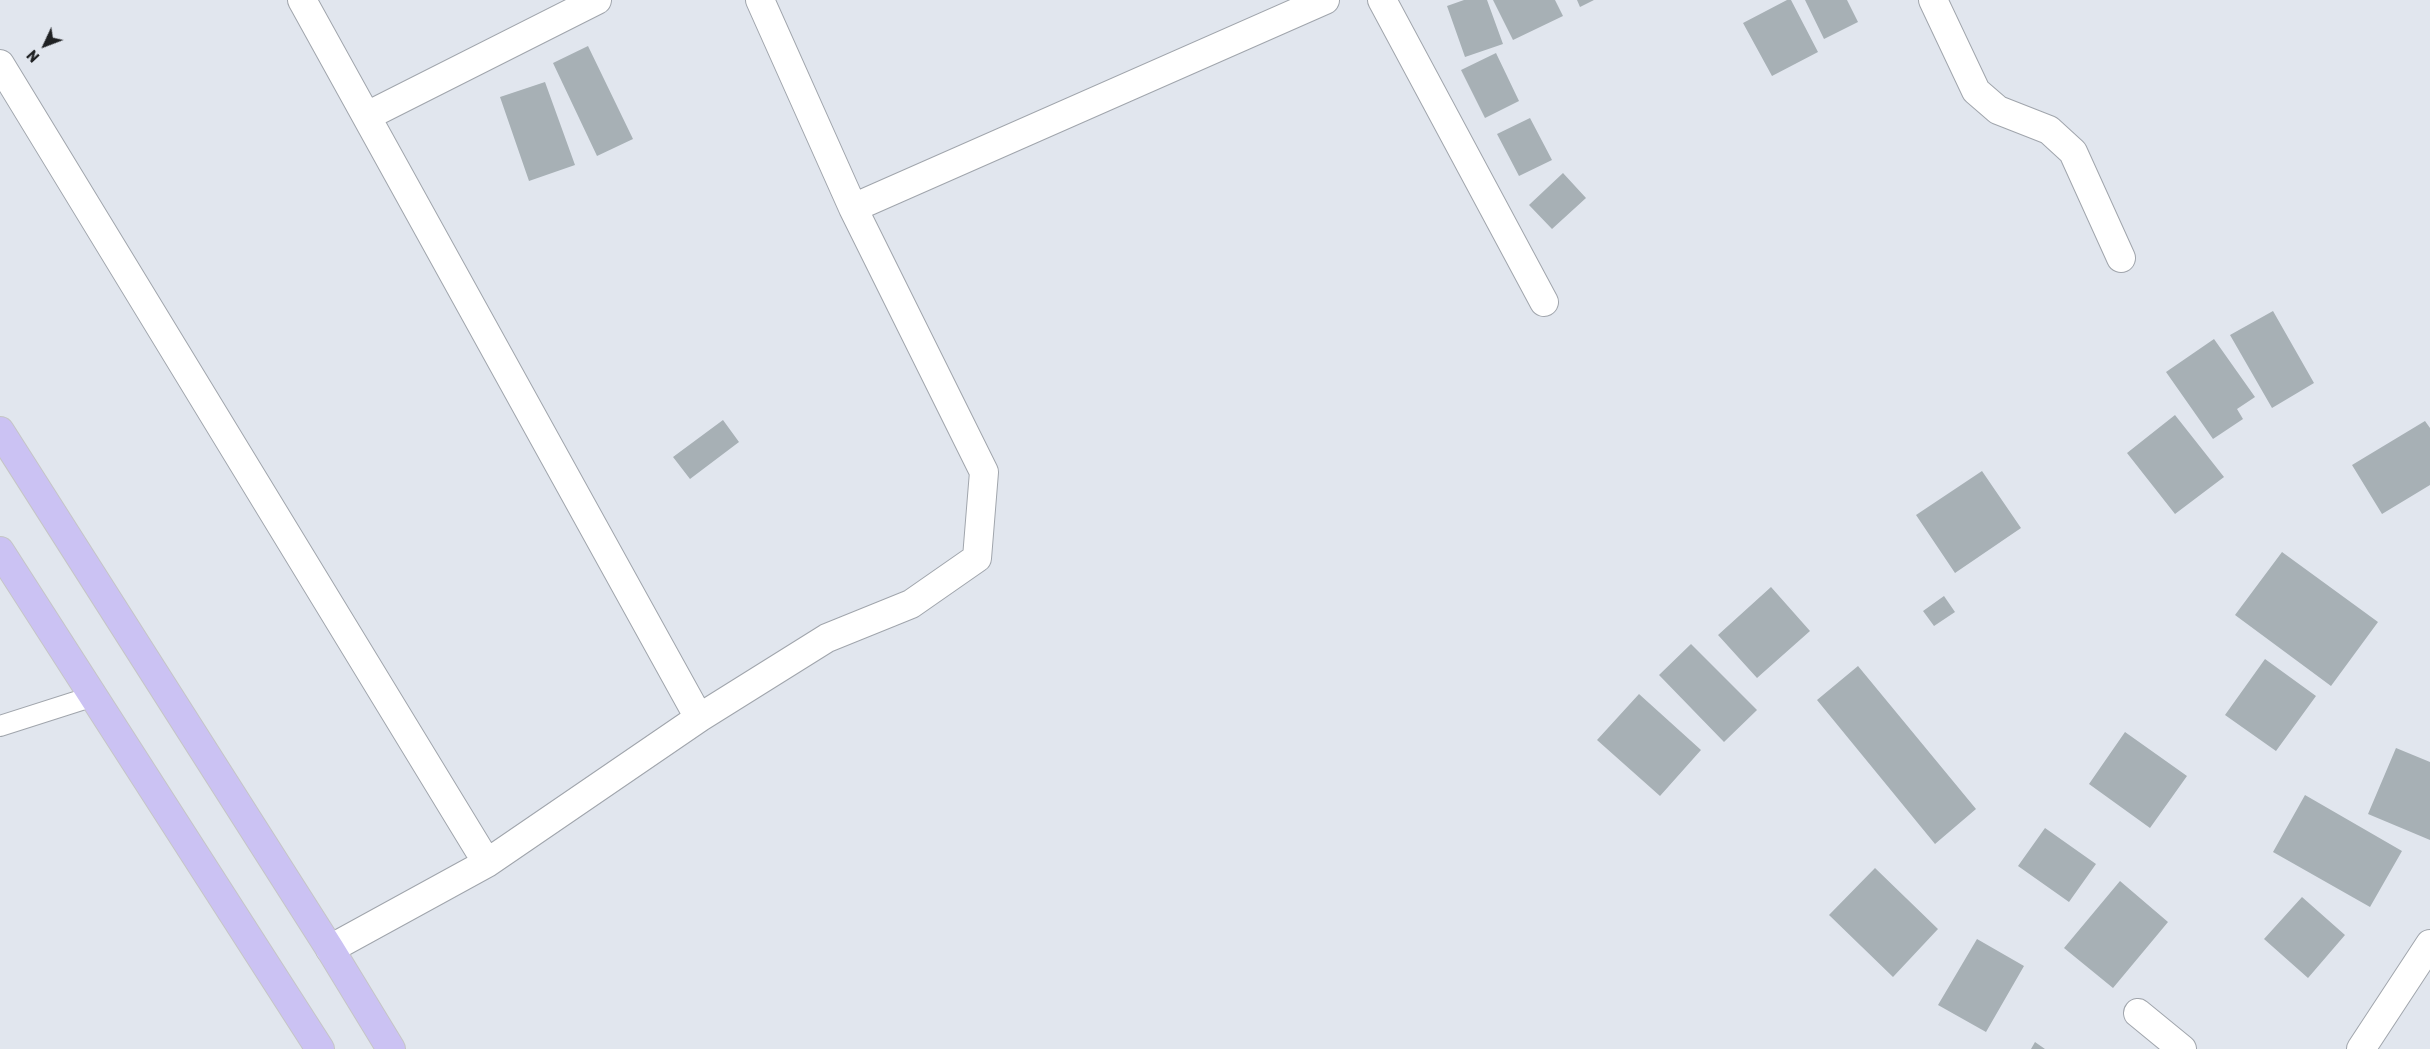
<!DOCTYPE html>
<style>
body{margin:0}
#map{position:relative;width:2430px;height:1049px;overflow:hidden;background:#e1e6ee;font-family:Rubik,sans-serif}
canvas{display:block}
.north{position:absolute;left:20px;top:20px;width:50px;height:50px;-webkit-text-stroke:4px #e1e6ee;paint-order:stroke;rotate:227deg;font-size:14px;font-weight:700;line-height:20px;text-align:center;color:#1f2123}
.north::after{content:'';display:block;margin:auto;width:18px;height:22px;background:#1f2123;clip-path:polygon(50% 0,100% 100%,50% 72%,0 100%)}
</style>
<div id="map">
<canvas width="2430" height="1049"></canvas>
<div class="north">N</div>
</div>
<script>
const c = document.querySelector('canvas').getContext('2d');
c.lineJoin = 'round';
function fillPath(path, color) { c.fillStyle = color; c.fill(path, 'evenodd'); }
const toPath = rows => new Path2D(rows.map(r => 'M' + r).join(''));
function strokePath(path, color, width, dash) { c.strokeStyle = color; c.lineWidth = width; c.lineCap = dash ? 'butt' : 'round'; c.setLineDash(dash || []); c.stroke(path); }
const building = toPath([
 [1464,0,1487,0,1503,44,1465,57,1447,6],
 [1493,0,1555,0,1563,16,1513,40],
 [1577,0,1594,0,1580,7],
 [1787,0,1791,0,1818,52,1772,76,1743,23],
 [1805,0,1847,0,1858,22,1824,39],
 [588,46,633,139,597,156,553,63],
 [1496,53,1519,101,1485,118,1461,70],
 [545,82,575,165,529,181,500,97],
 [1530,118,1552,160,1519,176,1497,134],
 [1563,173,1586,198,1552,229,1529,205],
 [2273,311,2314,383,2272,408,2230,335],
 [2214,339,2255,397,2237,409,2243,419,2213,439,2166,372],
 [2175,415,2224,477,2175,514,2127,453],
 [723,420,739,442,690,479,673,457],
 [2425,421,2430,428,2430,485,2382,514,2352,465],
 [1982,471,2021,528,1955,573,1916,515],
 [2282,552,2378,622,2331,686,2235,615],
 [1771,587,1810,631,1757,678,1718,635],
 [1944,596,1955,612,1934,626,1923,611],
 [1691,644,1757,710,1724,742,1659,675],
 [2265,659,2316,696,2276,751,2225,715],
 [1858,666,1976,809,1935,844,1817,700],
 [1639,694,1701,750,1660,796,1597,740],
 [2125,732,2187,776,2150,828,2089,784],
 [2396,748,2430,762,2430,840,2368,814],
 [2305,795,2402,851,2370,907,2273,852],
 [2045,828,2096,864,2069,902,2018,866],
 [1875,868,1938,929,1893,977,1829,915],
 [2120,881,2168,922,2113,988,2064,948],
 [2302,897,2345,935,2308,978,2264,939],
 [1977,939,2024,966,1986,1032,1938,1005],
 [2035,1042,2045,1049,2031,1049]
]);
const service = toPath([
 [0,726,94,696]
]);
const minor = toPath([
 [302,0,699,718],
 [1382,0,1544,302],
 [1933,0,1976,91,1998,110,2049,130,2073,152,2121,258],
 [0,64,487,863],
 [367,116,597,0],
 [853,208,1325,0],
 [330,949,487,863,699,718,827,638,911,604,977,558,984,472,853,208,760,0],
 [2138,1013,2182,1049],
 [2361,1049,2430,944]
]);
const primary = toPath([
 [0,431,330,949,391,1049],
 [0,551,320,1049]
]);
fillPath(building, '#a7b0b5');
strokePath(service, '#a0a5ac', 22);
strokePath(minor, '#a0a5ac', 30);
strokePath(primary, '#c5c5c6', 30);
strokePath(service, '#fff', 20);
strokePath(minor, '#fff', 28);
strokePath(primary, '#cbc2f3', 28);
</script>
